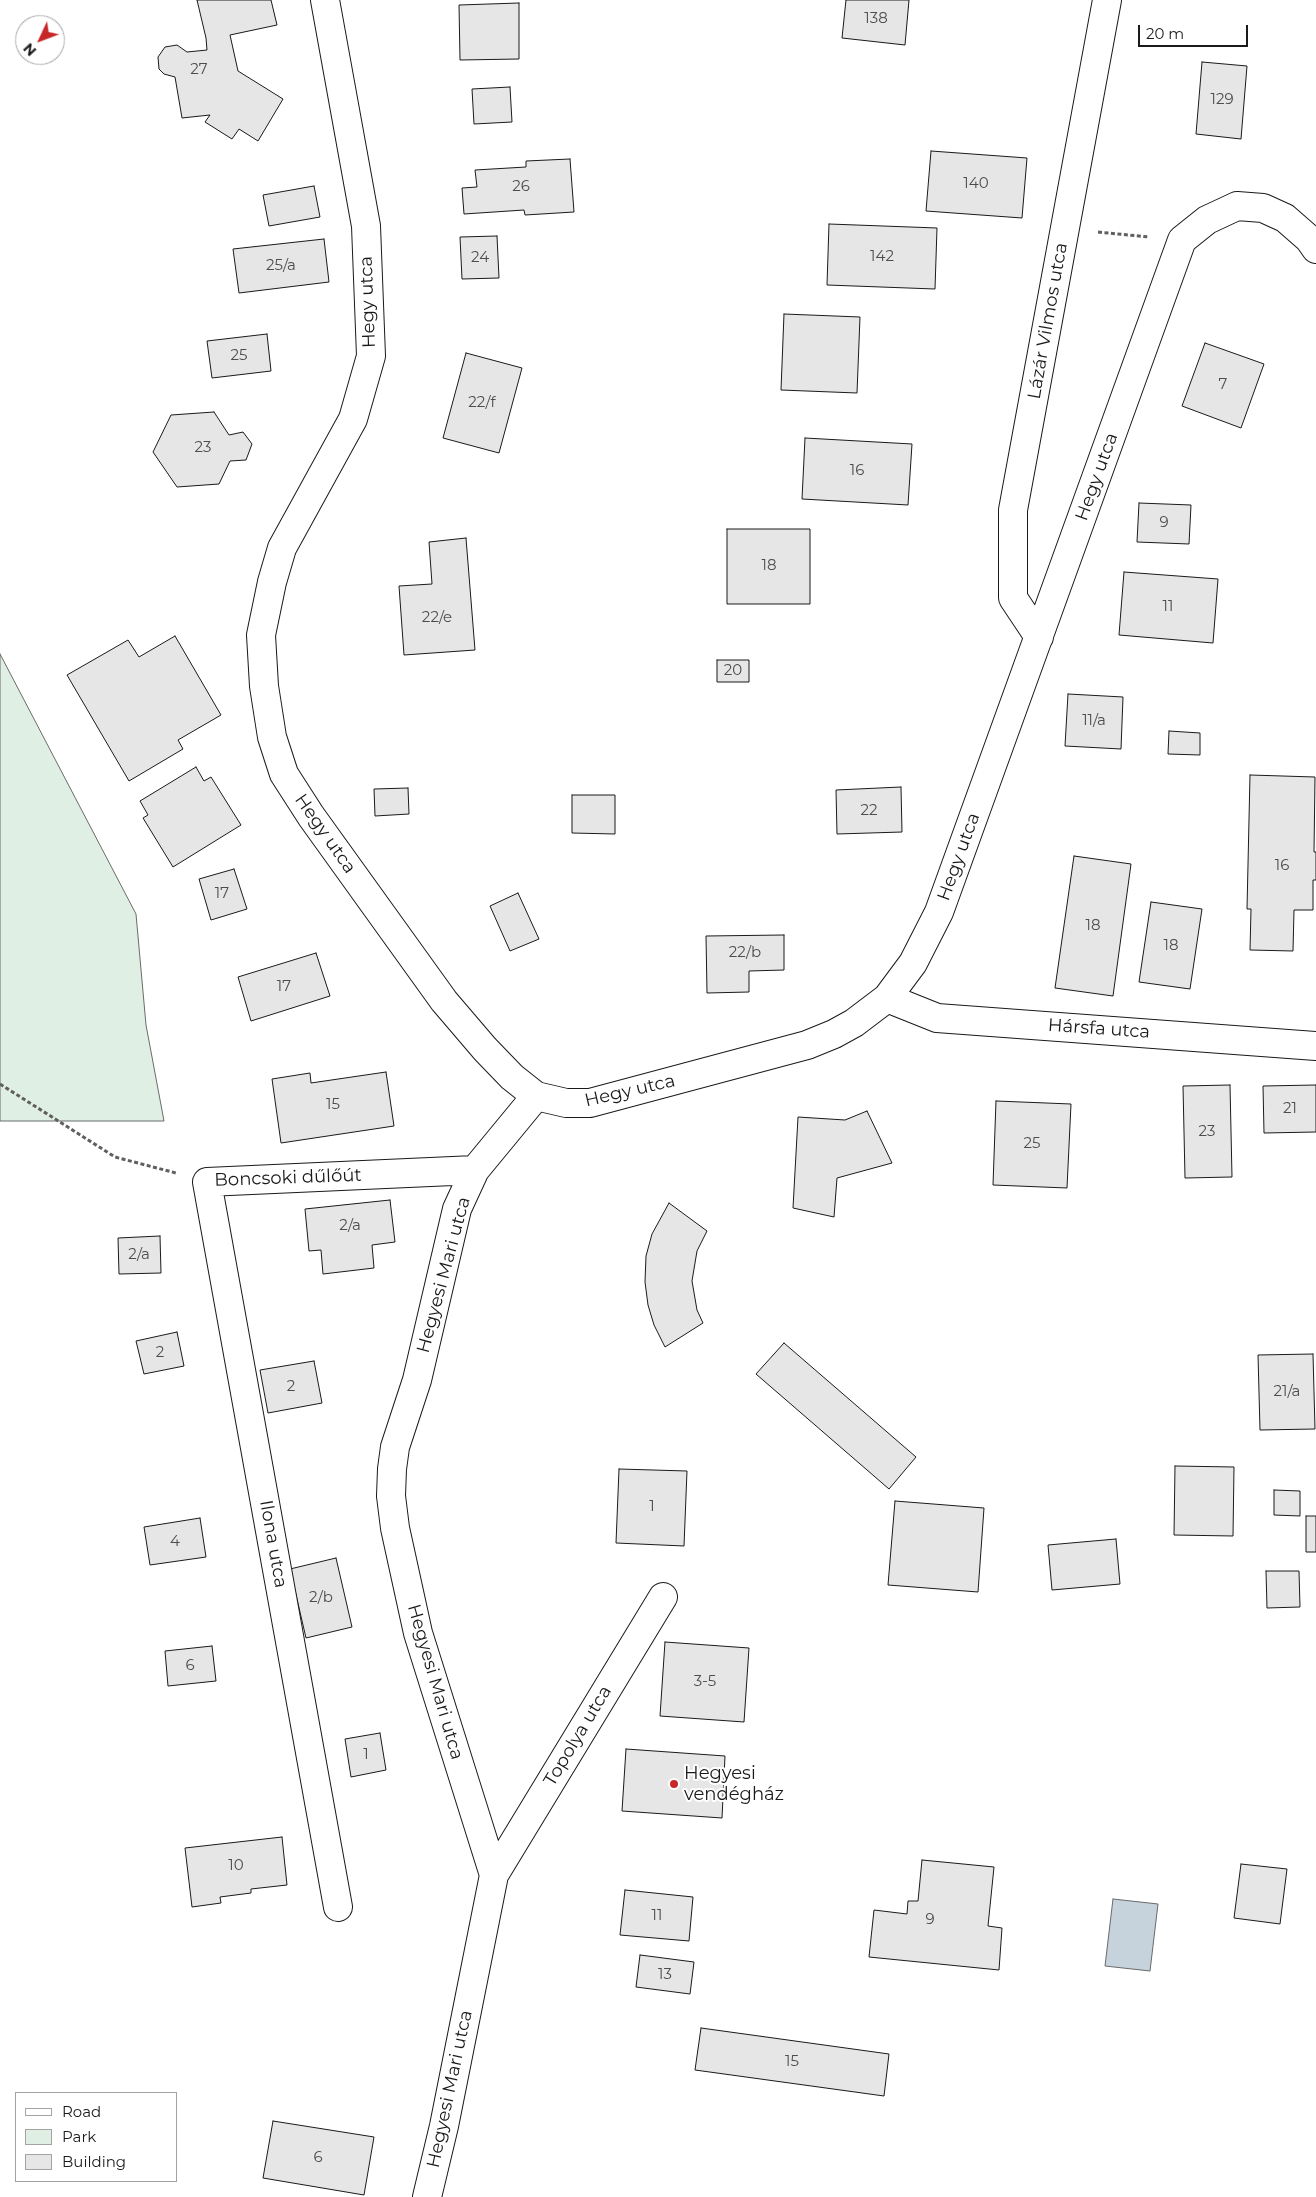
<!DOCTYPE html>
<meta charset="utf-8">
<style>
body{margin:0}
#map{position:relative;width:1316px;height:2197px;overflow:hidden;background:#fff;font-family:Montserrat,sans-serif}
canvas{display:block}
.legend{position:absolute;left:15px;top:2092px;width:162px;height:90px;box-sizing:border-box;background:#fff;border:1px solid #a3a3a3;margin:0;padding:6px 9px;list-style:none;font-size:15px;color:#1a1a1a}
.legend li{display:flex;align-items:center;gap:10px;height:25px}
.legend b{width:25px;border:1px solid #a3a3a3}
.north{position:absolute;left:15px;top:15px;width:50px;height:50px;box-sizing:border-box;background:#fff;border:1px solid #a3a3a3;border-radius:50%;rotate:227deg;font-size:14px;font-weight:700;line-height:20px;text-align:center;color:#1a1a1a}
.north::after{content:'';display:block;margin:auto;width:18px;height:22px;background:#c62828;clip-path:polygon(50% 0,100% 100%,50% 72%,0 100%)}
.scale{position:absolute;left:1138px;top:25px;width:110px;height:22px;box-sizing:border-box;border:2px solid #1a1a1a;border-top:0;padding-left:6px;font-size:15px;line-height:18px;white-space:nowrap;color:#1a1a1a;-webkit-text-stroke:4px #fff;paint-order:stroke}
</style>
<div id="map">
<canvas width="1316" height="2197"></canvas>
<ul class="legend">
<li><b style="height:6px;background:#fff"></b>Road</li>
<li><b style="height:14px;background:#e0efe3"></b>Park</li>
<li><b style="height:14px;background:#e6e6e6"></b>Building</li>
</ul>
<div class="north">N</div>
<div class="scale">20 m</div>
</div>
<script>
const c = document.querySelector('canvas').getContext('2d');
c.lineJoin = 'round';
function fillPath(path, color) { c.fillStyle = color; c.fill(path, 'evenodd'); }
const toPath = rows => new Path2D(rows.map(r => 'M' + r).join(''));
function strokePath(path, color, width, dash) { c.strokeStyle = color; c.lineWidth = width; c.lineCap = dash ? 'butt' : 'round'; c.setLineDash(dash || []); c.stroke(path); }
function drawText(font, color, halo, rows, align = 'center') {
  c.font = font + ' Montserrat,sans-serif'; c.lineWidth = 4; c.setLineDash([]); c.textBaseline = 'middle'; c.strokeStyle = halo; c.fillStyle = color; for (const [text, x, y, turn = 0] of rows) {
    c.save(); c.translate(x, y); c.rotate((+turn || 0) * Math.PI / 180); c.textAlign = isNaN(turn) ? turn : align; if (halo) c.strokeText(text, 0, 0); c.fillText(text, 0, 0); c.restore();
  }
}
const green = toPath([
 [0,654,136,914,146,1025,164,1121,0,1121,0,654]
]);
const water = toPath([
 [1113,1899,1158,1904,1150,1971,1105,1966,1113,1899]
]);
const building = toPath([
 [197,0,271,0,277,25,230,35,238,71,283,99,258,141,239,129,232,139,205,122,210,115,182,118,175,77,164,74,159,69,158,57,165,47,177,45,187,52,207,50,206,38,197,0],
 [846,0,909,0,905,45,842,38,846,0],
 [519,3,519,59,460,60,459,5,519,3],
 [1202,62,1247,66,1241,139,1196,134,1202,62],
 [510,87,512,122,474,124,472,89,510,87],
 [931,151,1027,158,1022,218,926,211,931,151],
 [570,159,574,212,525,215,524,210,464,214,462,188,477,187,475,170,526,167,526,161,570,159],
 [314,186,320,217,269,226,263,195,314,186],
 [829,224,937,228,935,289,827,285,829,224],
 [497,236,499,278,462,279,460,237,497,236],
 [324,239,329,282,239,293,233,249,324,239],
 [784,314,860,317,857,393,781,390,784,314],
 [267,334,271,371,212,378,207,341,267,334],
 [1205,343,1264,364,1241,428,1182,406,1205,343],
 [466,353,522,368,499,453,443,438,466,353],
 [214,412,229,435,243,432,252,444,246,460,230,461,219,484,177,487,153,452,171,415,214,412],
 [805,438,912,444,908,505,802,499,805,438],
 [1139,503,1191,505,1189,544,1137,542,1139,503],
 [727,529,810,529,810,604,727,604,727,529],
 [466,538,475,650,404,655,399,586,432,584,429,542,466,538],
 [1124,572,1218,579,1213,643,1119,635,1124,572],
 [175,636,221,715,178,740,183,749,129,781,67,675,128,640,139,657,175,636],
 [717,660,749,660,749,682,717,682,717,660],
 [1068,694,1123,697,1121,749,1065,746,1068,694],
 [1169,731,1200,733,1200,755,1168,754,1169,731],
 [196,767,204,781,211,777,241,825,173,867,143,818,148,815,140,801,196,767],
 [1250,775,1315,777,1314,852,1316,852,1316,880,1313,880,1313,910,1294,910,1293,951,1250,950,1251,909,1247,909,1250,775],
 [901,787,902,832,837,834,836,790,901,787],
 [408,788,409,814,375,816,374,789,408,788],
 [572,795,615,795,615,834,572,833,572,795],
 [1074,856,1131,864,1113,996,1055,988,1074,856],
 [234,869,247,909,211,920,199,879,234,869],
 [518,893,539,939,510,951,490,906,518,893],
 [1151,902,1202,909,1190,989,1139,982,1151,902],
 [784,935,784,970,749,971,749,992,707,993,706,936,784,935],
 [316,953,330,996,251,1021,238,977,316,953],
 [386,1072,394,1126,281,1143,272,1079,310,1073,311,1083,386,1072],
 [1230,1085,1232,1177,1185,1178,1183,1086,1230,1085],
 [1316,1085,1316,1132,1264,1133,1263,1086,1316,1085],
 [996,1101,1071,1104,1067,1188,993,1185,996,1101],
 [867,1111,892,1163,837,1178,834,1217,793,1208,798,1117,845,1120,867,1111],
 [390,1200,395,1242,372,1245,374,1268,323,1274,321,1250,309,1251,305,1209,390,1200],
 [669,1203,707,1231,697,1251,692,1281,697,1310,703,1323,665,1347,654,1325,648,1305,645,1282,646,1256,652,1234,669,1203],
 [160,1236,161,1273,119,1274,118,1238,160,1236],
 [177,1332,184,1366,144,1374,136,1341,177,1332],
 [784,1343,916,1457,889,1489,756,1374,784,1343],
 [1313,1354,1315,1429,1260,1430,1258,1355,1313,1354],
 [314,1361,322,1403,268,1413,260,1370,314,1361],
 [1175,1466,1234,1467,1233,1536,1174,1535,1175,1466],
 [619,1469,687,1471,684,1546,616,1543,619,1469],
 [1274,1490,1300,1491,1300,1516,1274,1515,1274,1490],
 [895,1501,984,1508,978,1592,888,1585,895,1501],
 [1306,1516,1316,1516,1316,1552,1306,1552,1306,1516],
 [200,1518,206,1557,150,1565,144,1527,200,1518],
 [1116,1539,1120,1584,1052,1590,1048,1545,1116,1539],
 [336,1558,352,1627,306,1638,290,1569,336,1558],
 [1266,1571,1299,1571,1300,1607,1267,1608,1266,1571],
 [665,1642,749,1648,744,1722,660,1716,665,1642],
 [212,1646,216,1681,168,1686,165,1651,212,1646],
 [380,1733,386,1770,351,1777,345,1739,380,1733],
 [626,1749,725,1756,722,1818,622,1811,626,1749],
 [282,1837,287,1885,251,1889,251,1893,220,1897,221,1903,192,1907,185,1848,282,1837],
 [922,1860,994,1867,988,1926,1002,1928,999,1970,869,1957,874,1910,907,1914,908,1901,918,1901,922,1860],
 [1241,1864,1287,1869,1280,1924,1234,1918,1241,1864],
 [625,1890,693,1897,689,1941,620,1935,625,1890],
 [640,1955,694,1962,690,1994,636,1987,640,1955],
 [701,2028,889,2054,884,2096,695,2070,701,2028],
 [273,2121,374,2137,364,2195,263,2178,273,2121]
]);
const path = toPath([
 [1098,232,1149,237],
 [0,1084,115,1157,176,1173]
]);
const minor = toPath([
 [325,0,366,226,371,356,353,419,282,548,272,582,261,635,264,686,272,737,284,774,311,816,444,1001,485,1049,512,1077,536,1096,566,1103,590,1103,807,1045,834,1034,854,1023,887,998,913,963,939,912,1182,240,1207,220,1237,206,1263,208,1285,218,1309,239,1316,249],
 [1039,637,1013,598,1013,510,1107,0],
 [887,998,937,1018,1316,1046],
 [494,1875,663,1597],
 [338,1907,207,1182,475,1170],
 [427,2197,444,2126,494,1875,418,1633,395,1528,391,1496,392,1469,395,1447,417,1380,457,1209,475,1170,536,1096]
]);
const markers = [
 [674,1784,5,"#c62828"]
];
const numberNames = [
 ["138",876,19],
 ["27",199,70],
 ["129",1222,100],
 ["140",976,184],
 ["26",521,187],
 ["142",882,257],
 ["24",480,258],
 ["25/a",281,266],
 ["25",239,356],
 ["7",1223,385],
 ["22/f",482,403],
 ["23",203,448],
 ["16",857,471],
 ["9",1164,523],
 ["18",769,566],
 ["11",1168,607],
 ["22/e",437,618],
 ["20",733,671],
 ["11/a",1094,721],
 ["22",869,811],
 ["16",1282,866],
 ["17",222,894],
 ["18",1093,926],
 ["18",1171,946],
 ["22/b",745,953],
 ["17",284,987],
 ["15",333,1105],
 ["21",1290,1109],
 ["23",1207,1132],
 ["25",1032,1144],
 ["2/a",350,1226],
 ["2/a",139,1255],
 ["2",160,1353],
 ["2",291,1387],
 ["21/a",1287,1392],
 ["1",652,1507],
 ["4",175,1542],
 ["2/b",321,1598],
 ["6",190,1666],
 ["3-5",705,1682],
 ["1",366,1755],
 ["10",236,1866],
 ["11",657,1916],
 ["9",930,1920],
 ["13",665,1975],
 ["15",792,2062],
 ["6",318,2158]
];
const streetNames = [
 ["Hegy utca",368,302,-92],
 ["Lázár Vilmos utca",1048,321,-80],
 ["Hegy utca",1097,477,-70],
 ["Hegy utca",325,834,55],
 ["Hegy utca",959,857,-70],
 ["Hársfa utca",1099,1029,4],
 ["Hegy utca",630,1091,-13],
 ["Boncsoki dűlőút",288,1178,-2],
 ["Hegyesi Mari utca",444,1275,-75],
 ["Ilona utca",273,1544,80],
 ["Hegyesi Mari utca",435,1682,74],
 ["Topolya utca",578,1736,-59],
 ["Hegyesi Mari utca",450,2089,-78]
];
const poiNames = [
 ["Hegyesi",684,1774],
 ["vendégház",684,1795]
];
fillPath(green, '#e0efe3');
strokePath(green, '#6a6a6a', 1);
fillPath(water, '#c6d2dc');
strokePath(water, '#6a6a6a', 1);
fillPath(building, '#e6e6e6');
strokePath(building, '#1a1a1a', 1);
strokePath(minor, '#1a1a1a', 30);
strokePath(path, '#5f5f5f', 3, [4, 2.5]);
strokePath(minor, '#fff', 28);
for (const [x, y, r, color] of markers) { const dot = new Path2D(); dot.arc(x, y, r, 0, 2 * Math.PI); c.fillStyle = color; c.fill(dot); strokePath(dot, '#fff', 2); }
drawText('15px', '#4d4d4d', null, numberNames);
drawText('18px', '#1a1a1a', '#fff', streetNames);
drawText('18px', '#1a1a1a', '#fff', poiNames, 'left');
</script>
